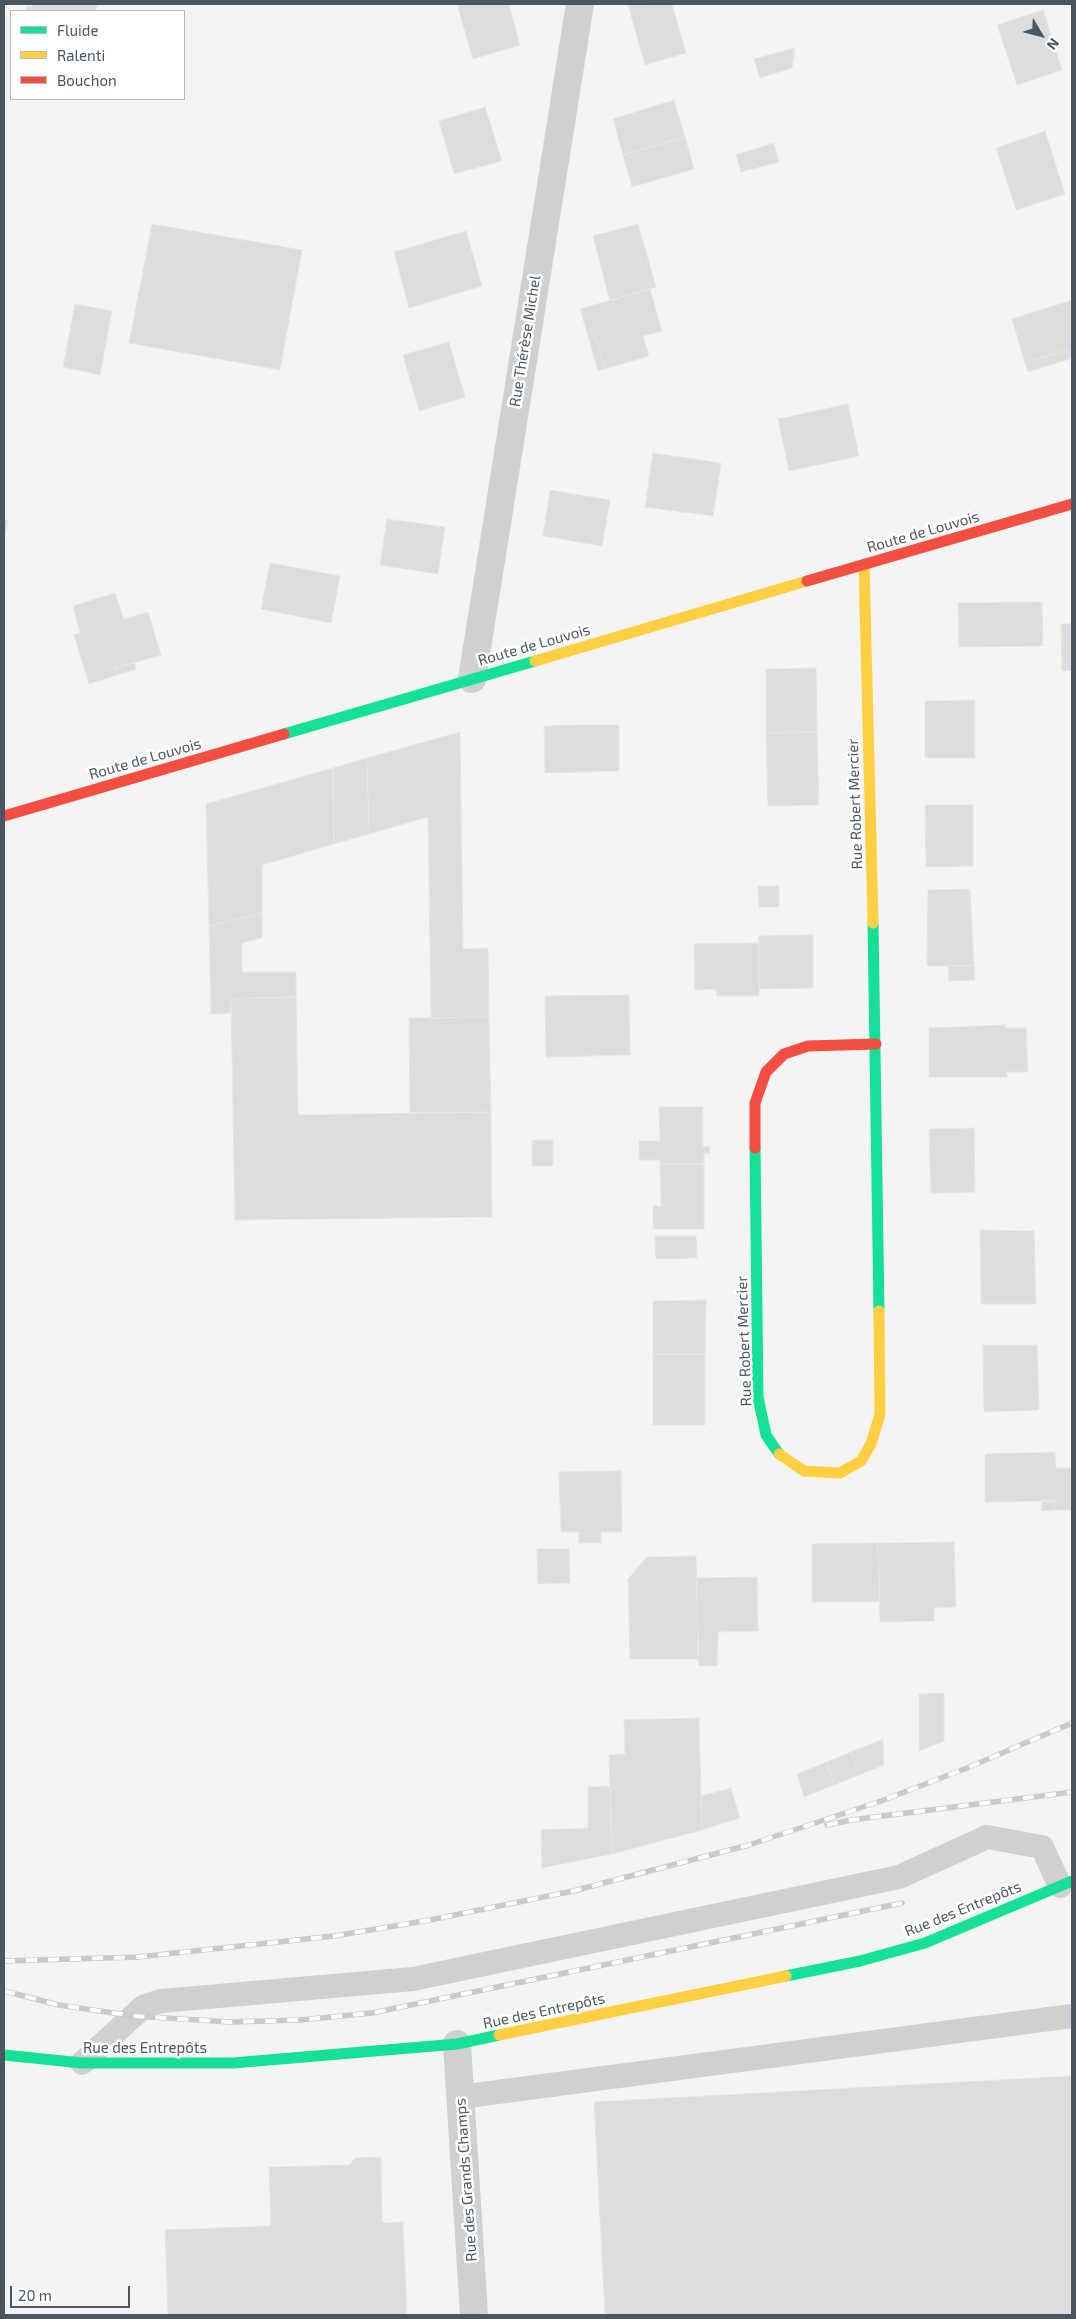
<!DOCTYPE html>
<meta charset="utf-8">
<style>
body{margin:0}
#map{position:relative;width:1076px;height:2319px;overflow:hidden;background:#f4f4f4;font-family:"Exo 2",sans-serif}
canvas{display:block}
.frame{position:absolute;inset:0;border:5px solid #4a5661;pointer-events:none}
.legend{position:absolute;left:10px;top:10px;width:175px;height:90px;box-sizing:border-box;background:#fff;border:1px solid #b7bbc0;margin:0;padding:6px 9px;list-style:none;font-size:15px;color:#4a5661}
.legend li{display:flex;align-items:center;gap:10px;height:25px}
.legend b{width:25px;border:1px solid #b7bbc0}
.north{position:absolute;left:1016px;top:10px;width:50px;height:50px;-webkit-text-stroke:4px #fff;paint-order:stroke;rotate:127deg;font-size:14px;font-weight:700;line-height:20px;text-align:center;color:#4a5661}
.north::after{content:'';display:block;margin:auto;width:18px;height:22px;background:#4a5661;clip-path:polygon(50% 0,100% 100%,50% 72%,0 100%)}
.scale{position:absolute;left:10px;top:2286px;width:120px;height:22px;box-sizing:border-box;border:2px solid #4a5661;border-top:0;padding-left:6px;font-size:15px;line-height:18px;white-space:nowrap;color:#4a5661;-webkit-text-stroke:4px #fff;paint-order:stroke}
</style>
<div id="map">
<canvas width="1076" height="2319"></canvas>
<div class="frame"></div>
<ul class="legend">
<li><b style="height:6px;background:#16e098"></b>Fluide</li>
<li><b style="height:6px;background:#ffcf43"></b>Ralenti</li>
<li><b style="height:6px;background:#f24e42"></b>Bouchon</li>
</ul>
<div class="north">N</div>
<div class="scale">20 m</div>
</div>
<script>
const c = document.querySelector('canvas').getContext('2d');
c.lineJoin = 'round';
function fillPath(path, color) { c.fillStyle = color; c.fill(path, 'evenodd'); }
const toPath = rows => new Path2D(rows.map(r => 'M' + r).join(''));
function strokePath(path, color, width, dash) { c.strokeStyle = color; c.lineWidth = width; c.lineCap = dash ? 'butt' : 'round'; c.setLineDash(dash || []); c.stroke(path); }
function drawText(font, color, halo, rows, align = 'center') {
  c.font = font + ' "Exo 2",sans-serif'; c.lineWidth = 5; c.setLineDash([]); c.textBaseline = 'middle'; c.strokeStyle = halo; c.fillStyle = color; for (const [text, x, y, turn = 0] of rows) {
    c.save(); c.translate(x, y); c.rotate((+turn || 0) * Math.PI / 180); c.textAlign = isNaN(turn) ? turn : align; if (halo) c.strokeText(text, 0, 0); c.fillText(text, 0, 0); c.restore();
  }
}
const building = toPath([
 [33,4,99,4,94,11,26,11,27,6,32,7,33,4],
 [457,4,509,4,520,45,473,59,457,4],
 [672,4,686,53,645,65,628,5,672,4],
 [1043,10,1062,70,1017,85,997,25,1043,10],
 [795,48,792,68,760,78,754,59,795,48],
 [674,100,685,137,623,155,613,119,674,100],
 [485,107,502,161,454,174,439,121,485,107],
 [1045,131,1065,194,1016,210,996,148,1045,131],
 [685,137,694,169,632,187,623,155,685,137],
 [774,143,779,162,741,172,736,155,774,143],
 [152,224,302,250,280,370,129,343,152,224],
 [638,224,656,287,610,301,593,236,638,224],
 [466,231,482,286,409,308,394,252,466,231],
 [650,289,662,331,643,336,649,356,605,369,596,337,589,339,580,309,650,289],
 [1072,300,1072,358,1070,359,1067,350,1025,363,1012,319,1072,300],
 [75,304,112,311,100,375,63,367,75,304],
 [596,337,605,369,598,371,589,339,596,337],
 [449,342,465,397,419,411,403,355,449,342],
 [1067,350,1070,359,1028,372,1025,363,1067,350],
 [848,404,859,456,789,471,778,419,848,404],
 [653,453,721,463,713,516,645,507,653,453],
 [550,490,610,500,602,546,543,536,550,490],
 [4,519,8,521,4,542,4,519],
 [387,519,445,527,438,574,380,565,387,519],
 [270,563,340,576,331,623,261,609,270,563],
 [115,593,124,619,148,612,161,655,115,668,117,675,89,684,74,635,80,633,73,606,115,593],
 [1042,602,1043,646,959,647,958,603,1042,602],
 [1061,624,1072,624,1072,670,1062,671,1061,624],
 [135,663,136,669,117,675,115,668,135,663],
 [816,668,817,732,766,733,766,669,816,668],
 [975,700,975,758,925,758,925,701,975,700],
 [582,725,619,725,619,771,545,773,544,726,582,725],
 [460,732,463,949,488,948,489,1017,431,1018,428,817,369,834,367,758,460,732],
 [817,732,819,805,768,806,766,733,817,732],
 [367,758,369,834,334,844,333,768,367,758],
 [333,768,334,844,262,865,262,913,209,926,206,804,333,768],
 [925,805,973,805,973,866,926,867,925,805],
 [758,886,779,886,779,907,759,907,758,886],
 [970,889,974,966,927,966,928,890,970,889],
 [262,913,262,938,242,943,242,972,296,972,296,997,231,999,231,1013,211,1014,209,926,262,913],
 [813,935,813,988,759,989,759,936,813,935],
 [759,943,759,996,717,996,716,989,695,990,694,944,759,943],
 [948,966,974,966,975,980,949,981,948,966],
 [629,995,630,1055,546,1057,545,996,629,995],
 [296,997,298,1115,491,1112,492,1217,235,1220,231,999,296,997],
 [489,1017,491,1112,410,1113,409,1018,489,1017],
 [1006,1025,1005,1028,1026,1028,1028,1072,1007,1072,1007,1077,929,1077,929,1028,1006,1025],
 [659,1107,703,1107,703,1147,709,1146,710,1153,704,1153,704,1164,660,1164,660,1160,639,1160,639,1141,660,1141,659,1107],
 [974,1128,975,1192,931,1193,929,1129,974,1128],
 [535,1140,553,1140,553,1166,532,1166,532,1141,535,1140],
 [660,1164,704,1164,704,1229,653,1229,653,1206,661,1206,660,1164],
 [980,1230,1034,1231,1036,1304,981,1304,980,1230],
 [655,1236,696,1236,697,1258,656,1259,655,1236],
 [706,1300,705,1354,653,1354,653,1301,706,1300],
 [983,1345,1037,1345,1039,1410,984,1412,983,1345],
 [653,1354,705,1354,705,1425,653,1425,653,1354],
 [1055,1452,1056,1468,1072,1468,1072,1510,1054,1510,1055,1501,985,1502,985,1454,1055,1452],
 [621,1471,622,1532,601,1532,601,1543,579,1543,579,1532,561,1532,559,1472,621,1471],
 [1042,1500,1055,1501,1054,1510,1042,1511,1042,1500],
 [954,1542,956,1607,934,1608,934,1621,880,1622,878,1543,954,1542],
 [878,1543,880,1602,812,1602,812,1544,878,1543],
 [537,1549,569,1549,570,1583,538,1584,537,1549],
 [696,1556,698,1659,630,1659,628,1579,647,1557,696,1556],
 [757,1577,758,1631,718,1632,717,1666,699,1666,696,1578,757,1577],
 [944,1693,944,1741,919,1751,919,1694,944,1693],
 [699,1718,702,1830,612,1854,609,1755,625,1754,624,1720,699,1718],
 [883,1739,884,1765,859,1775,851,1752,883,1739],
 [851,1752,859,1775,834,1785,827,1762,851,1752],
 [827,1762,834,1785,804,1797,797,1774,827,1762],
 [610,1786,612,1854,542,1868,541,1830,588,1828,588,1787,610,1786],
 [731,1788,740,1818,702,1830,701,1796,731,1788],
 [1072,2076,1072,2315,605,2315,594,2102,1072,2076],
 [381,2157,382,2223,403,2222,407,2315,168,2315,165,2230,271,2226,269,2167,349,2165,355,2158,381,2157]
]);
const lane = toPath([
 [82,2063,143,2007,161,2001,413,1979,899,1877,987,1837,1042,1847,1060,1886],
 [460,2097,1072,2016]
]);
const street = toPath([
 [472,679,580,4],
 [457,2044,474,2315]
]);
const fast = toPath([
 [284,734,535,661],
 [873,923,879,1311],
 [755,1148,758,1397,766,1435,779,1454],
 [786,1976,860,1961,925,1943,1072,1881],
 [4,2055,82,2063,233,2063,457,2044,499,2035]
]);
const slow = toPath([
 [864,564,873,923],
 [535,661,807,581],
 [779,1454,804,1471,840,1473,861,1461,871,1444,880,1414,879,1311],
 [499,2035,786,1976]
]);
const jam = toPath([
 [807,581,1072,504],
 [4,816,284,734],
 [755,1148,755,1103,766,1072,784,1054,808,1046,876,1044]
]);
const rail = toPath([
 [827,1825,851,1820,1072,1792],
 [4,1961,138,1957,334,1936,430,1920,573,1891,749,1845,881,1801,967,1768,1072,1723],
 [4,1991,59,2005,134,2016,230,2022,300,2020,372,2013,902,1903]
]);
const streetNames = [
 ["Rue Thérèse Michel",525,341,-81],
 ["Route de Louvois",923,532,-16],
 ["Route de Louvois",534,645,-16],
 ["Route de Louvois",145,759,-16],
 ["Rue Robert Mercier",855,804,-92],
 ["Rue Robert Mercier",744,1341,-92],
 ["Rue des Entrepôts",963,1909,-22],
 ["Rue des Entrepôts",544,2011,-12],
 ["Rue des Entrepôts",145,2048],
 ["Rue des Grands Champs",466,2180,-94]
];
fillPath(building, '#ddddde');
strokePath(building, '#e5e6e7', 1);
strokePath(lane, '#ced0d2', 24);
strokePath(street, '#ced0d2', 28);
strokePath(fast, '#16e098', 11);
strokePath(slow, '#ffcf43', 11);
strokePath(jam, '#f24e42', 11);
strokePath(rail, '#c9cacc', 5.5);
strokePath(rail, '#fff', 4, [11]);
drawText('15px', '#4a5661', '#fff', streetNames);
</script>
